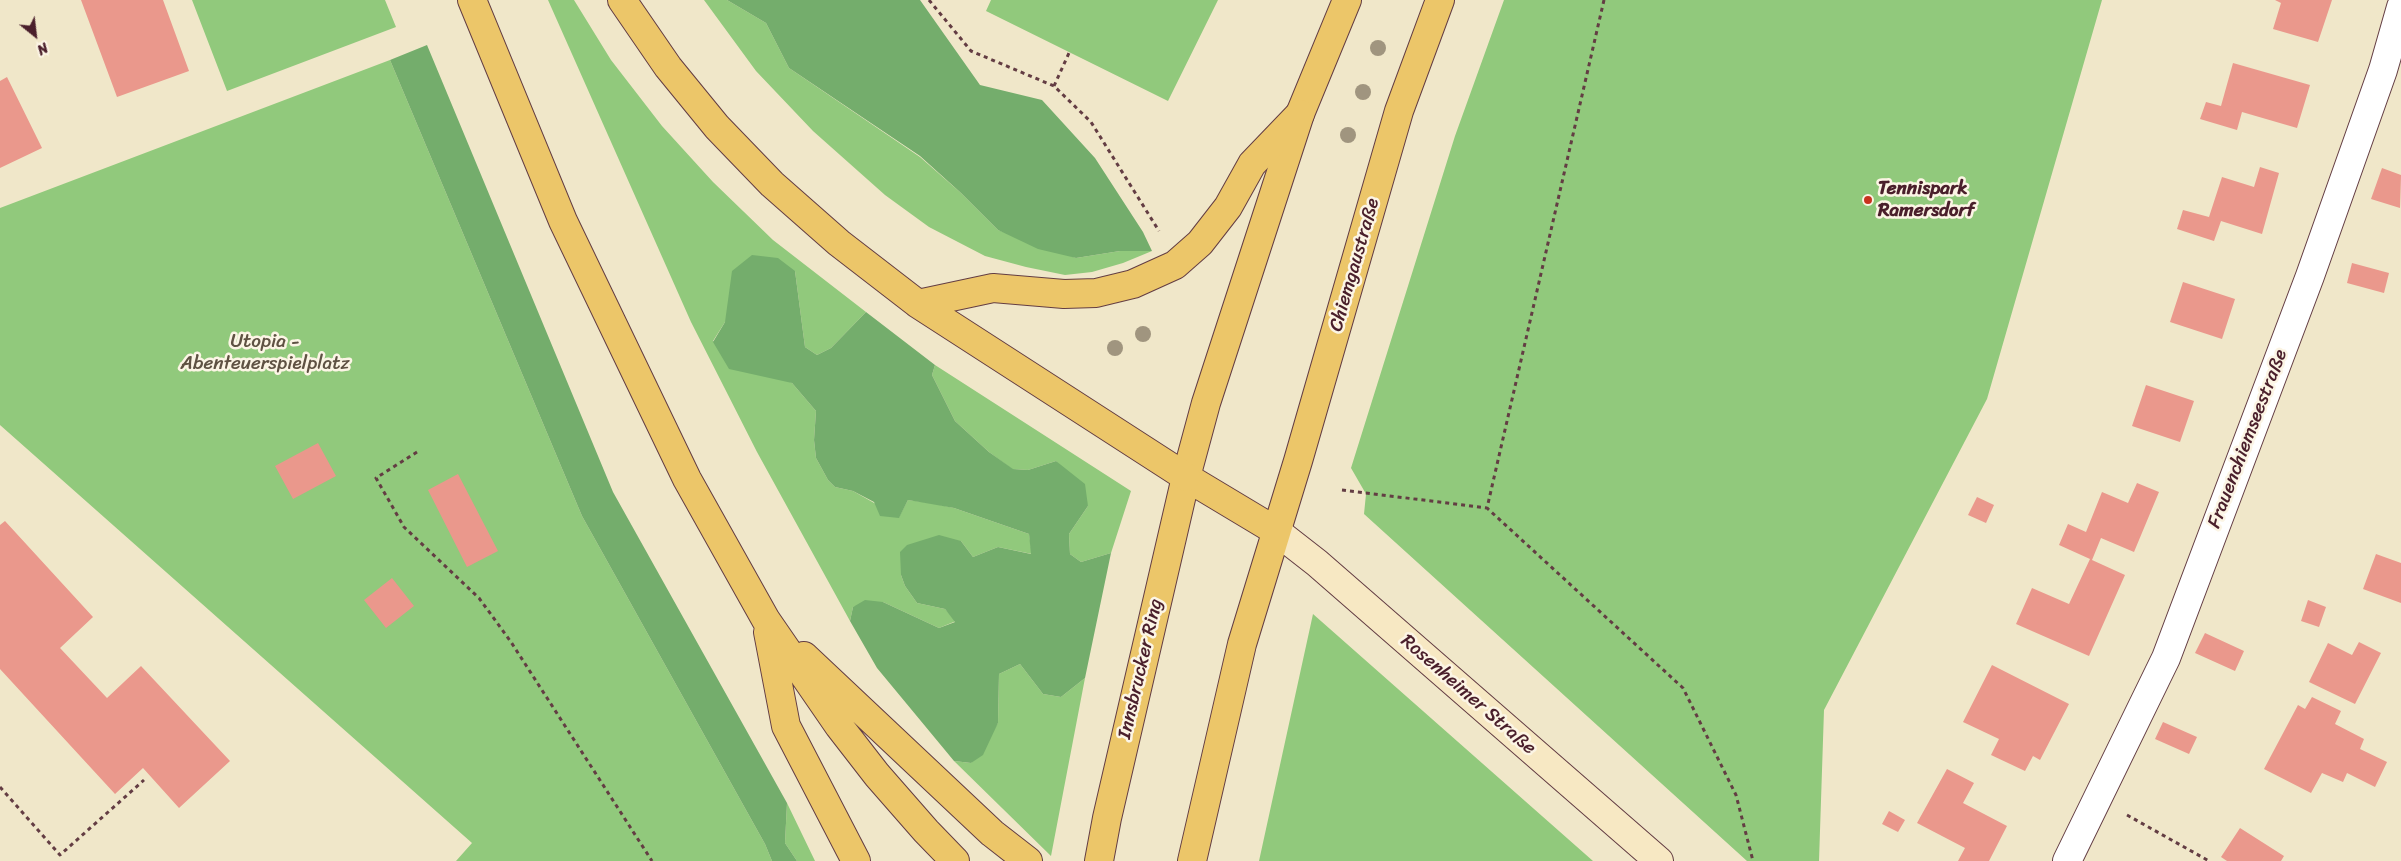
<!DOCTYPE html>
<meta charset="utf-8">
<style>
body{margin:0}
#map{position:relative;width:2401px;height:861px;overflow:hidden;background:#f0e7c9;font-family:Sriracha,sans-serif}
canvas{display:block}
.north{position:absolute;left:10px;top:10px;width:50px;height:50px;-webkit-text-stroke:4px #fcf5e5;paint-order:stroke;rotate:151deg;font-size:14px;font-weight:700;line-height:20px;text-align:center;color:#4a1f2b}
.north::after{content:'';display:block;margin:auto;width:18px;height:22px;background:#4a1f2b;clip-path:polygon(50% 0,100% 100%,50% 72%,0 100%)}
</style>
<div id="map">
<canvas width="2401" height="861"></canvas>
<div class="north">N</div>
</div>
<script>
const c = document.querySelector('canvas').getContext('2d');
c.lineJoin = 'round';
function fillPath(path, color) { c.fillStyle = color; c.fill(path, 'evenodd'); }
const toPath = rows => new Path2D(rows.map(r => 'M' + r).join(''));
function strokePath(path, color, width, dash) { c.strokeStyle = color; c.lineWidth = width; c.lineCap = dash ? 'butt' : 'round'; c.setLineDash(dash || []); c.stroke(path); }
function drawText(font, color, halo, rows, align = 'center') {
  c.font = font + ' Sriracha,sans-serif'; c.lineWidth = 5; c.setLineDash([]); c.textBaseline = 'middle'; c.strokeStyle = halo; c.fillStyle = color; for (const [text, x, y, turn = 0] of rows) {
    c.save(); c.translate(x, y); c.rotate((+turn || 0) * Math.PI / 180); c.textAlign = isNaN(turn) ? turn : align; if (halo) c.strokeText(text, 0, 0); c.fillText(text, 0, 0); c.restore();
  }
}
const green = toPath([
 [192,0,385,0,396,27,227,91],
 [548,0,574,0,611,60,662,126,713,182,773,240,866,312,831,348,817,355,805,347,795,271,725,322,713,341,792,383,816,411,814,440,816,458,828,480,835,487,853,491,899,517,908,500,931,503,954,508,1029,534,1032,554,998,547,973,557,961,541,901,575,905,586,917,603,945,609,956,621,939,628,883,602,853,607,850,621,757,452,691,322],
 [704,0,727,0,766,23,789,68,920,157,961,193,998,230,1076,258,1120,251,1152,251,1123,263,1092,272,1065,275,1026,267,985,256,929,227,885,195,813,131,756,71],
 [991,0,1218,0,1168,101,986,11],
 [1504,0,2102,0,1987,399,1824,710,1819,861,1747,861,1364,514,1366,494,1351,468,1455,136],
 [390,60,582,516,765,844,772,861,456,861,472,843,0,425,0,208],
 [935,365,1131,491,1111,553,1081,562,1070,554,1069,534,1088,506,1056,461,1028,470,1012,469,989,452,955,421,932,375],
 [1313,614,1593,861,1259,861],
 [1020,664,1043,694,1061,697,1085,678,1051,856,954,761,971,763,998,723,999,674],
 [787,803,815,861,797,861,785,843]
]);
const forest = toPath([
 [727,0,920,0,980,85,1042,100,1095,158,1143,232,1152,251,1120,251,1076,258,1038,249,998,230,961,193,920,156,789,68,766,23],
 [427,45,613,492,787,803,785,843,797,861,772,861,765,844,582,516,390,60],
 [752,255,778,258,795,271,805,347,817,355,831,348,866,312,935,365,932,375,955,421,989,452,1013,469,1028,470,1056,461,1085,484,1088,506,1069,534,1070,554,1081,562,1111,553,1085,678,1061,697,1043,694,1020,664,999,674,998,723,983,755,971,763,954,761,877,668,850,621,853,607,865,600,883,602,939,628,955,622,945,609,917,603,905,586,901,575,900,552,907,545,939,535,961,541,973,557,998,547,1031,554,1029,534,954,508,908,500,899,518,880,516,874,502,853,491,835,487,828,480,816,458,814,440,816,411,792,383,729,369,713,342,725,322,732,271]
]);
const building = toPath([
 [81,0,163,0,189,71,117,97],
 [2275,0,2332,0,2318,42,2273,29,2281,3],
 [2233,63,2310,85,2297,128,2242,112,2237,130,2200,119,2206,102,2221,106],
 [7,77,42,148,0,168,0,81],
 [2260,167,2279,173,2262,234,2221,221,2214,241,2177,229,2183,210,2209,217,2222,177,2254,187],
 [2382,168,2401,175,2400,208,2371,199],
 [2352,263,2389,273,2384,293,2347,283],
 [2183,282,2235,299,2222,339,2170,322],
 [2146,385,2194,401,2180,442,2132,426],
 [318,443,336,476,293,499,275,466],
 [458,474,498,551,467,567,428,490],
 [2137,483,2159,492,2134,552,2101,538,2092,560,2125,575,2089,656,2016,624,2032,588,2069,604,2090,559,2059,545,2068,524,2086,532,2102,492,2128,503],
 [1977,497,1994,505,1986,523,1968,515],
 [5,521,93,617,60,648,107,698,141,666,230,761,179,808,143,768,115,794,0,669,0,525],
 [2376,554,2401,563,2401,603,2363,589],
 [392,578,414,606,386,628,364,600],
 [2308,600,2326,607,2319,627,2301,621],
 [2205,633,2244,651,2235,671,2195,653],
 [2359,642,2381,653,2355,704,2309,682,2328,643,2352,655],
 [1992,665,2069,704,2040,760,2033,756,2025,771,1991,755,1999,739,1963,722],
 [2312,697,2341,711,2335,724,2364,739,2360,749,2387,762,2375,787,2347,773,2343,782,2322,773,2311,793,2264,769,2298,705,2305,709],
 [2163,722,2197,737,2189,754,2155,739],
 [1947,769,1974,783,1963,803,2007,826,1989,861,1958,861,1965,848,1917,823],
 [1889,811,1905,820,1898,832,1882,824],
 [2240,828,2284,856,2281,861,2227,861,2221,857]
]);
const path = toPath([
 [929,0,971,51,1054,86,1091,122,1159,231],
 [1604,0,1487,508,1683,688,1736,795,1753,861],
 [1054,86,1069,53],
 [417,452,376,478,404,527,479,598,511,642,652,861],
 [1342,490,1487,508],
 [0,787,60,855,144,780],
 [2127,815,2209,861]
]);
const street = toPath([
 [2067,861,2166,658,2310,276,2383,70,2401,7]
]);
const secondary = toPath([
 [1276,531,1317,563,1659,861]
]);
const primary = toPath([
 [1186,477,1276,531],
 [1099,861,1107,818,1186,477,1206,403,1300,114,1347,0],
 [1192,861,1242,644,1298,461,1399,111,1440,0]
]);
const highway = toPath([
 [472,0,563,221,687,479,766,620,839,726,877,775,926,831,955,861],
 [622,0,668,67,717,127,772,184,839,243,918,304,1186,477],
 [918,304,993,288,1064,294,1096,293,1133,284,1175,265,1200,243,1228,207,1252,164,1300,114],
 [768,632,786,726,856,861],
 [804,656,992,833,1028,861]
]);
const trees = [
 [1378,48],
 [1363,92],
 [1348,135],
 [1143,334],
 [1115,348]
];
const markers = [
 [1868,200,5,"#c8321e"]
];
const poiNames = [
 ["Tennispark",1878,189],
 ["Ramersdorf",1878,211]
];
const streetNames = [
 ["Chiemgaustraße",1355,265,-74],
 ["Frauenchiemseestraße",2248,439,-69],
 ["Innsbrucker Ring",1141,669,-77],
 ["Rosenheimer Straße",1468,695,41]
];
const parkNames = [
 ["Utopia -",265,342],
 ["Abenteuerspielplatz",265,364]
];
fillPath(green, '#91c97c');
fillPath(forest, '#74ad6c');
fillPath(building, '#ea988c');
strokePath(street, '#633d43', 30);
strokePath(secondary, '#633d43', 30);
strokePath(primary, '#633d43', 30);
strokePath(highway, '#633d43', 30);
strokePath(path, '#633d43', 3, [4, 4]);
strokePath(street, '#fff', 28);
strokePath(secondary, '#f7e8c3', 28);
strokePath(primary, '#ecc669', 28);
strokePath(highway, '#ecc669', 28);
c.fillStyle = '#a0957f';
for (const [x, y] of trees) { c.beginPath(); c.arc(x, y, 8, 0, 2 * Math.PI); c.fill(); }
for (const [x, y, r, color] of markers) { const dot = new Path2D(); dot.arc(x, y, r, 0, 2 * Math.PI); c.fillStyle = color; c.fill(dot); strokePath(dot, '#fcf5e5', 2); }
drawText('bold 19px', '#4a1f2b', '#fcf5e5', poiNames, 'left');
drawText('19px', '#4a1f2b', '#fcf5e5', streetNames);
drawText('19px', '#5f5243', '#fcf5e5', parkNames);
</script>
